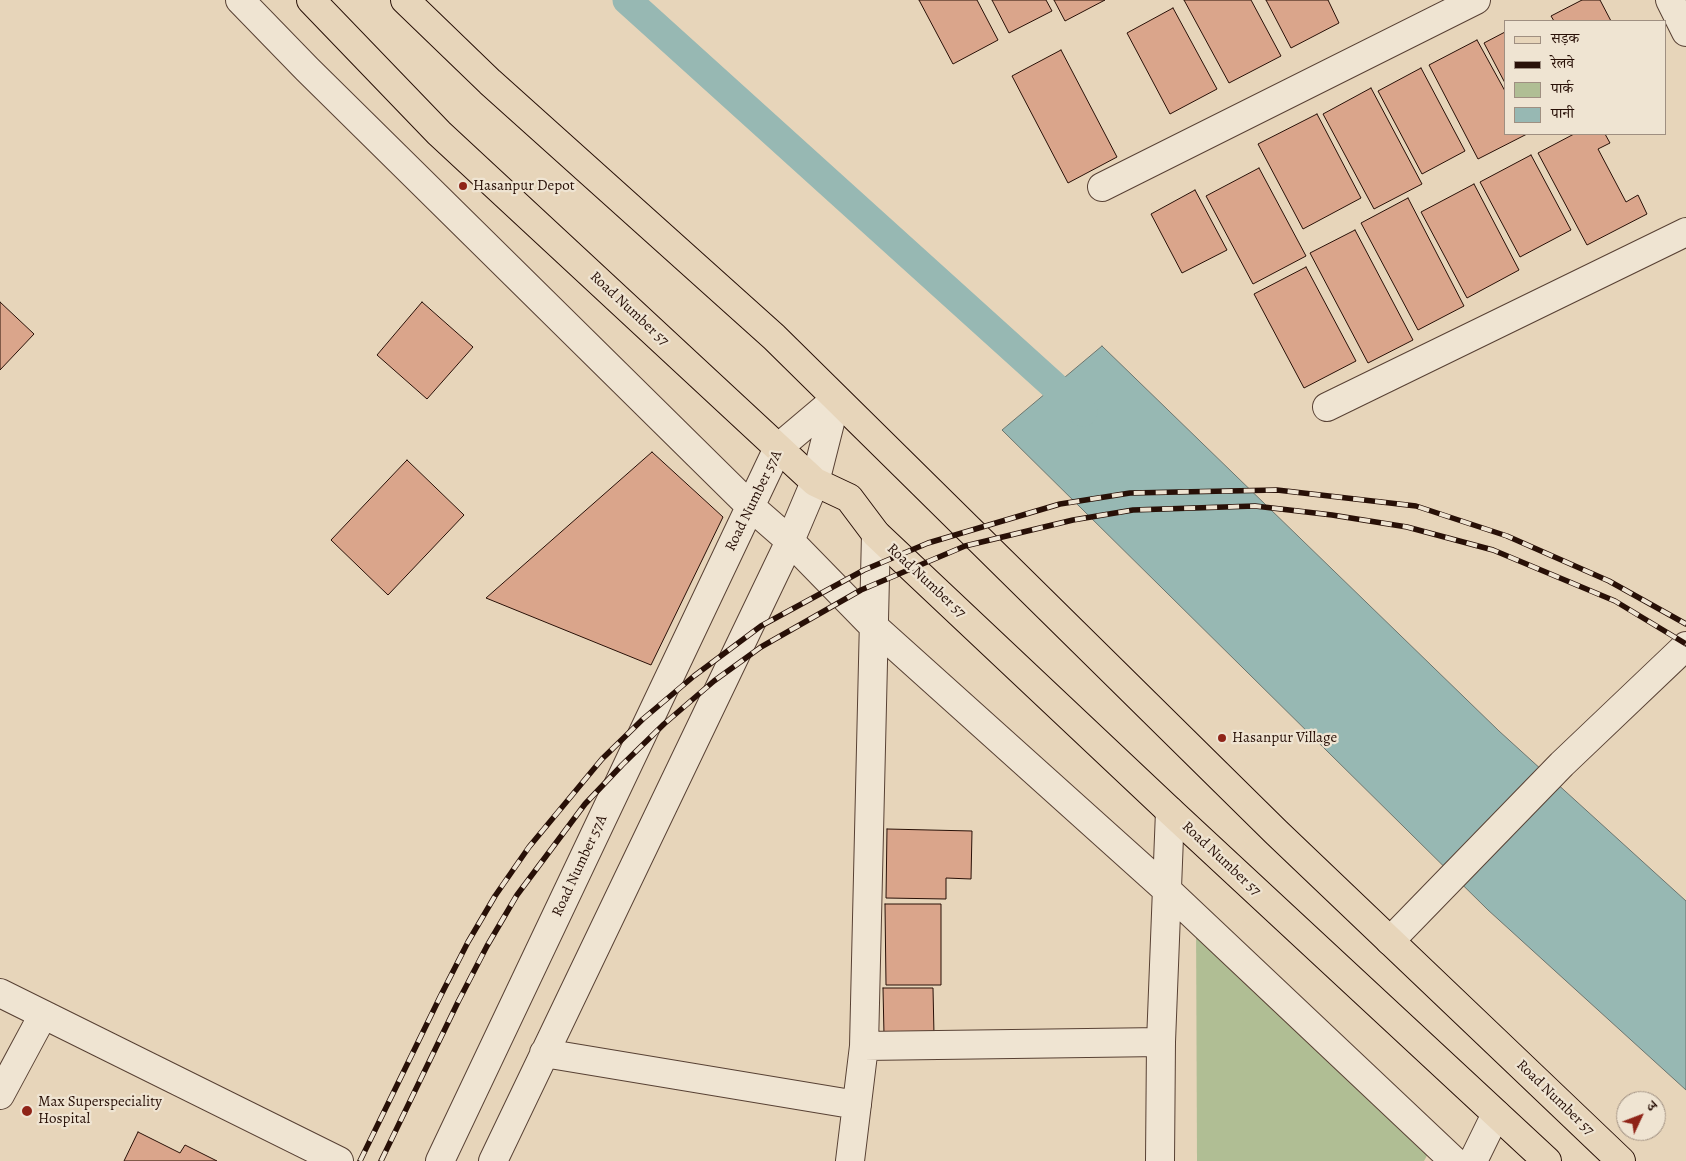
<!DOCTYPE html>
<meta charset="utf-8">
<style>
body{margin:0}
#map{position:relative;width:1686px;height:1161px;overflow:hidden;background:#e7d5ba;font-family:Alegreya,"Noto Serif Devanagari",serif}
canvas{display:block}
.legend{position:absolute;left:1504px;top:20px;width:162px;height:115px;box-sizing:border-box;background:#efe4d2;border:1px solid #9f8f81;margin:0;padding:6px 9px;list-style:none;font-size:15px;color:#281007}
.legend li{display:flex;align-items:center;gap:10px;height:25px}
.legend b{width:25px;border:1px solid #9f8f81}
.north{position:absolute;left:1616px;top:1091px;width:50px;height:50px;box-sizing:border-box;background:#efe4d2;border:1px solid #9f8f81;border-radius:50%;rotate:47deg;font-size:14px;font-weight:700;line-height:20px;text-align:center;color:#281007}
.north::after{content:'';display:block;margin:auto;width:18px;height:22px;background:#8f2418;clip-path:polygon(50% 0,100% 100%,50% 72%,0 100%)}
</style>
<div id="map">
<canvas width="1686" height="1161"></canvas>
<ul class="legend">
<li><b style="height:6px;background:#e7d5ba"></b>सड़क</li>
<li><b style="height:6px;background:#281007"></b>रेलवे</li>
<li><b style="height:14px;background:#b0be94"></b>पार्क</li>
<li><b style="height:14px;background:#97b8b3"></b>पानी</li>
</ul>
<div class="north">उ</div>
</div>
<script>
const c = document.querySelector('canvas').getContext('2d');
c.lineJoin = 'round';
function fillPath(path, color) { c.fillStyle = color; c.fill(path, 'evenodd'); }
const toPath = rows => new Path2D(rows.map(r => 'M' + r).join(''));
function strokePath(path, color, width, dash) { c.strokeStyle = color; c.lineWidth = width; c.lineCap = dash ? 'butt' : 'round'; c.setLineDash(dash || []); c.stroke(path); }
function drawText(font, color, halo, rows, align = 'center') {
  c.font = font + ' Alegreya,serif'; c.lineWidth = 4.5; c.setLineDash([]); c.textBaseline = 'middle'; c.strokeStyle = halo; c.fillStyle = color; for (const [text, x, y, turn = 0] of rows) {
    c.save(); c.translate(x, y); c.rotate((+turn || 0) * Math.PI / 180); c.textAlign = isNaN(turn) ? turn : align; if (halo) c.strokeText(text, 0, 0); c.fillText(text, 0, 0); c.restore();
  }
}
const green = toPath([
 [1196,915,1429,1152,1424,1161,1197,1161]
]);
const water = toPath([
 [1102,346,1499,731,1686,901,1686,1090,1488,910,1002,430,1102,346]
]);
const canal = toPath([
 [627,0,1083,412]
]);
const building = toPath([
 [919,0,977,0,998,40,953,64,919,0],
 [992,0,1046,0,1052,11,1009,33,992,0],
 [1054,0,1105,0,1065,21,1054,0],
 [1184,0,1251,0,1281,56,1229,83,1184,0],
 [1266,0,1328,0,1339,23,1291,48,1266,0],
 [1582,0,1600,0,1611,21,1554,21,1551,16,1582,0],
 [1173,8,1217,89,1170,114,1127,33,1173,8],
 [1505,32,1505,83,1484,43,1505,32],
 [1477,40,1505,91,1505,134,1527,134,1478,159,1429,65,1477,40],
 [1061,50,1117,157,1068,183,1012,76,1061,50],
 [1421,68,1465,151,1422,174,1378,91,1421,68],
 [1371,88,1422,184,1374,209,1323,114,1371,88],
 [1317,114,1361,198,1303,229,1258,144,1317,114],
 [1574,134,1605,134,1610,143,1598,149,1626,202,1638,195,1647,214,1587,245,1538,153,1574,134],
 [1531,155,1571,230,1520,257,1480,182,1531,155],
 [1259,168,1306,256,1253,284,1206,196,1259,168],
 [1474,184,1519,270,1467,298,1421,212,1474,184],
 [1195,190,1227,250,1182,273,1151,214,1195,190],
 [1408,198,1464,306,1418,330,1361,223,1408,198],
 [1355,230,1413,340,1368,363,1310,253,1355,230],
 [1306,267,1356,361,1304,388,1254,294,1306,267],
 [0,302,34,334,0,370,0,302],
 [422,302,473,347,427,399,377,355,422,302],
 [652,452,723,517,651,665,486,598,652,452],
 [407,460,464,515,388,595,331,540,407,460],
 [887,829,972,831,971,879,946,878,946,899,886,898,887,829],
 [885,904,941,904,941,985,886,985,885,904],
 [883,988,933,988,934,1035,884,1035,883,988],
 [138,1132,180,1153,185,1145,217,1161,124,1161,138,1132]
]);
const minor = toPath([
 [240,0,307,69,750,506,790,541,872,625,1168,891,1454,1161],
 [1670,0,1686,32],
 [1102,187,1476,0],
 [1327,407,1686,232],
 [1390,941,1562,764,1686,646],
 [0,993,339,1161],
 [864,1046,1161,1042],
 [544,1053,857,1105],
 [0,1095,43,1015],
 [440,1161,778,448,836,399],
 [493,1161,790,541,815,482,836,399],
 [850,1161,864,1046,876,534],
 [1160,1161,1161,1042,1170,811],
 [1473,1161,1496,1114]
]);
const major = toPath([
 [311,0,439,133,815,482,849,498,876,534,1170,811,1547,1161],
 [405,0,490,82,774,337,1276,832,1621,1161]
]);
const rail = toPath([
 [360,1161,440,997,468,942,495,896,529,847,602,759,643,719,694,676,761,626,864,570,928,543,1060,504,1130,493,1277,490,1416,506,1507,536,1609,581,1686,624],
 [381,1161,458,1002,487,946,517,895,585,804,622,765,664,724,714,681,761,647,861,590,965,546,1073,520,1133,510,1255,506,1332,515,1407,527,1493,550,1615,601,1686,644]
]);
const markers = [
 [463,186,5,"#8f2418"],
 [1222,738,5,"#8f2418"],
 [27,1111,6,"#8f2418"]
];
const poiNames = [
 ["Hasanpur Depot",473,186],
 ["Hasanpur Village",1232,738],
 ["Max Superspeciality",38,1102],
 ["Hospital",38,1119]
];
const streetNames = [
 ["Road Number 57",629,309,43],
 ["Road Number 57A",754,501,-64],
 ["Road Number 57",926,581,43],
 ["Road Number 57",1221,859,43],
 ["Road Number 57A",580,866,-65],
 ["Road Number 57",1555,1098,44]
];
fillPath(green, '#b0be94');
fillPath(water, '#97b8b3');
strokePath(water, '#6b756e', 1);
strokePath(canal, '#97b8b3', 29);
fillPath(building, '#daa58b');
strokePath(building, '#281007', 1);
strokePath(minor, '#584134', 30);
strokePath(major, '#281007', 30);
strokePath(minor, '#efe4d2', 28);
strokePath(major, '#e7d5ba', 28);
strokePath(rail, '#281007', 5.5);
strokePath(rail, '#efe4d2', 4, [11]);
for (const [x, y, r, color] of markers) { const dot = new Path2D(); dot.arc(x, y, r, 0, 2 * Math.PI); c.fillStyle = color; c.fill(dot); strokePath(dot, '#efe4d2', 2); }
drawText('15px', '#281007', '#efe4d2', poiNames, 'left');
drawText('15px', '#281007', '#efe4d2', streetNames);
</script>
